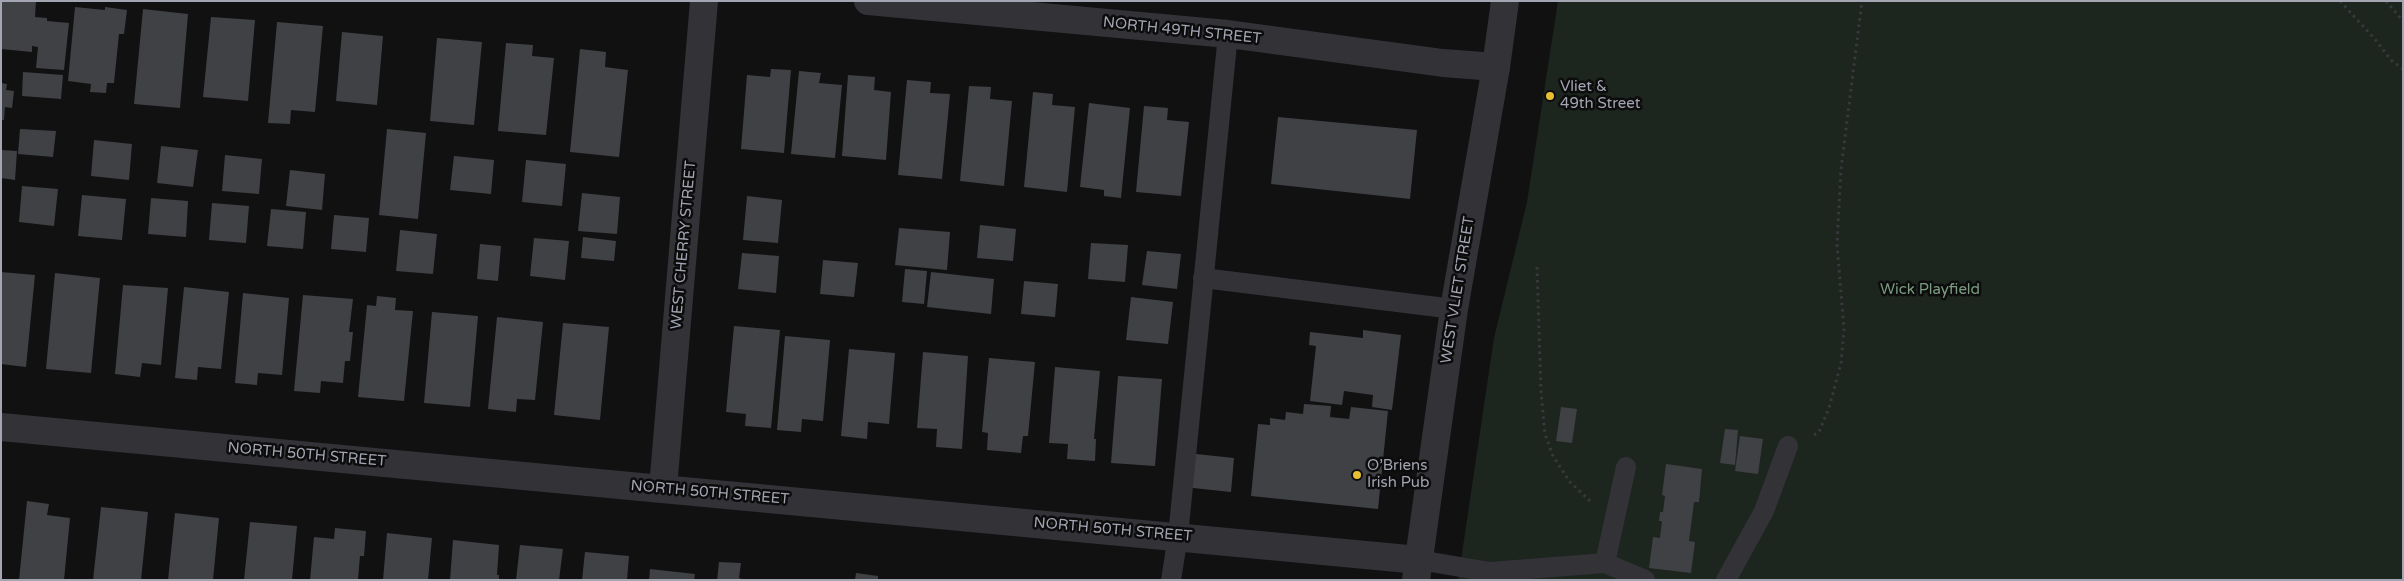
<!DOCTYPE html>
<meta charset="utf-8">
<style>
body{margin:0}
#map{position:relative;width:2404px;height:581px;overflow:hidden;background:#111112;font-family:"Varela Round",sans-serif}
canvas{display:block}
.frame{position:absolute;inset:0;border:2px solid #a3a6b2;pointer-events:none}
</style>
<div id="map">
<canvas width="2404" height="581"></canvas>
<div class="frame"></div>
</div>
<script>
const c = document.querySelector('canvas').getContext('2d');
c.lineJoin = 'round';
function fillPath(path, color) { c.fillStyle = color; c.fill(path, 'evenodd'); }
const toPath = rows => new Path2D(rows.map(r => 'M' + r).join(''));
function strokePath(path, color, width, dash) { c.strokeStyle = color; c.lineWidth = width; c.lineCap = dash ? 'butt' : 'round'; c.setLineDash(dash || []); c.stroke(path); }
function drawText(font, color, halo, rows, align = 'center') {
  c.font = font + ' "Varela Round",sans-serif'; c.lineWidth = 5; c.setLineDash([]); c.textBaseline = 'middle'; c.strokeStyle = halo; c.fillStyle = color; for (const [text, x, y, turn = 0] of rows) {
    c.save(); c.translate(x, y); c.rotate((+turn || 0) * Math.PI / 180); c.textAlign = isNaN(turn) ? turn : align; if (halo) c.strokeText(text, 0, 0); c.fillText(text, 0, 0); c.restore();
  }
}
const green = toPath([
 [1558,1,2403,1,2403,580,1458,580,1494,338,1527,202]
]);
const building = toPath([
 [1,1,36,1,35,17,47,18,47,21,69,23,64,70,36,68,38,47,32,46,32,52,1,49],
 [75,7,105,10,105,7,127,10,124,34,119,34,114,83,107,83,106,93,90,92,91,84,68,81],
 [143,9,188,14,180,108,134,104],
 [211,17,255,20,248,101,203,97],
 [277,22,323,26,315,112,291,110,290,124,268,123],
 [342,32,383,36,377,105,336,101],
 [437,38,482,42,474,125,430,121],
 [506,43,533,45,532,56,554,58,546,135,498,131],
 [580,49,606,52,605,67,628,70,619,157,570,152],
 [771,69,791,70,784,153,741,149,747,75,770,77],
 [799,71,821,73,819,83,842,85,835,158,791,154],
 [23,72,63,75,61,99,22,96],
 [848,75,875,77,874,90,891,92,886,160,842,156],
 [907,80,931,82,930,93,950,94,942,179,898,175],
 [1,83,7,84,6,90,14,91,12,108,5,107,4,120,1,120],
 [969,86,991,87,990,99,1012,101,1004,186,960,181],
 [1033,92,1053,94,1052,105,1075,107,1067,192,1024,187],
 [1089,103,1130,108,1121,198,1104,196,1104,190,1080,187],
 [1144,106,1168,108,1167,120,1189,122,1181,196,1136,192],
 [1278,117,1417,130,1410,199,1271,184],
 [20,129,56,131,53,157,18,154],
 [387,129,426,133,418,219,379,215],
 [94,140,132,144,129,180,91,176],
 [161,146,198,150,193,187,157,183],
 [1,150,17,151,15,180,1,178],
 [225,155,262,159,259,194,222,191],
 [454,156,494,160,491,194,450,190],
 [526,160,566,164,562,206,522,202],
 [290,170,325,174,322,210,286,206],
 [22,186,58,189,54,226,19,222],
 [582,193,620,197,617,234,578,231],
 [82,195,126,199,122,240,78,236],
 [747,196,782,200,778,243,743,240],
 [151,198,188,201,186,237,148,234],
 [212,203,249,206,246,243,209,240],
 [271,209,306,212,303,249,267,246],
 [334,215,369,218,366,252,331,249],
 [980,225,1016,229,1013,261,977,258],
 [899,228,950,232,947,270,895,265],
 [400,230,437,234,433,274,396,271],
 [583,237,616,241,614,261,581,258],
 [534,238,569,241,565,280,530,276],
 [1091,243,1128,245,1125,282,1088,279],
 [480,244,501,246,498,281,477,279],
 [1147,251,1181,254,1177,289,1142,285],
 [742,253,779,256,776,293,738,289],
 [823,260,858,263,854,297,820,294],
 [905,269,927,271,924,304,902,302],
 [1,272,35,275,26,367,1,364],
 [931,272,994,279,991,314,927,307],
 [55,273,100,278,91,373,46,369],
 [1024,281,1058,284,1055,317,1021,314],
 [123,285,168,288,161,365,142,363,140,377,115,374],
 [184,287,229,292,221,369,198,367,197,380,175,378],
 [243,293,289,298,282,375,258,373,257,385,235,383],
 [303,295,353,299,349,332,353,332,350,361,345,361,343,383,321,381,320,393,294,391],
 [377,296,396,298,395,310,413,311,404,401,358,397,367,305,376,306],
 [1131,297,1173,302,1168,344,1126,340],
 [432,312,478,316,470,407,424,403],
 [497,317,543,322,535,400,517,399,516,412,488,409],
 [563,323,609,327,600,420,554,415],
 [734,326,780,330,771,428,745,426,746,414,726,412],
 [1363,330,1401,335,1392,410,1372,407,1373,395,1344,391,1342,405,1310,401,1316,346,1309,345,1310,332,1363,338],
 [785,336,830,340,823,421,802,419,801,432,777,430],
 [849,349,895,353,889,424,868,422,867,439,841,436],
 [923,352,968,356,962,449,936,447,937,429,917,428],
 [989,358,1035,362,1028,436,1023,436,1021,453,987,450,988,433,982,432],
 [1055,367,1100,371,1094,439,1096,439,1095,461,1067,459,1068,444,1049,443],
 [1118,376,1162,379,1155,466,1111,463],
 [1304,404,1331,406,1330,417,1349,419,1351,407,1388,411,1378,509,1251,496,1258,424,1270,425,1270,418,1285,420,1286,412,1303,414],
 [1561,407,1577,409,1572,443,1556,441],
 [1725,429,1738,430,1735,465,1720,463],
 [1740,436,1763,439,1758,474,1735,471],
 [1187,453,1234,458,1231,492,1184,487],
 [1666,464,1702,469,1699,502,1694,502,1689,541,1695,542,1691,573,1649,568,1653,537,1660,538,1662,521,1659,521,1660,512,1663,512,1665,496,1662,495],
 [27,501,49,504,47,515,70,518,64,580,19,580],
 [101,507,148,512,141,580,93,580],
 [175,513,219,518,213,580,168,580],
 [250,522,297,526,292,580,244,580],
 [335,528,366,531,364,556,360,556,358,579,310,580,314,537,334,539],
 [387,533,432,538,428,580,383,580],
 [453,540,499,545,497,575,499,575,499,580,450,580],
 [520,545,563,549,559,580,516,580],
 [585,552,629,556,627,580,582,580],
 [719,562,741,563,739,578,745,580,717,580],
 [650,569,695,574,694,580,649,580],
 [856,573,878,576,878,580,855,580]
]);
const path = toPath([
 [2340,1,2374,38,2391,60,2403,69],
 [2386,1,2403,21],
 [1537,267,1541,392,1545,434,1553,456,1570,482,1590,501],
 [1814,435,1819,432,1829,408,1841,363,1844,330,1837,244,1841,169,1862,1]
]);
const service = toPath([
 [1203,278,1454,309],
 [1419,560,1490,572,1605,563,1645,580],
 [1605,563,1626,467],
 [1171,580,1178,536,1228,34],
 [1726,580,1764,511,1788,446]
]);
const minor = toPath([
 [868,1,1228,34,1443,63,1496,67],
 [1,427,1419,560],
 [663,488,704,1]
]);
const tertiary = toPath([
 [1416,580,1454,309,1496,67,1505,1]
]);
const markers = [
 [1550,96,5,"#e6bf35"],
 [1357,475,5,"#e6bf35"]
];
const streetNames = [
 ["NORTH 49TH STREET",1182,31,6],
 ["WEST CHERRY STREET",684,245,-85],
 ["WEST VLIET STREET",1458,290,-81],
 ["NORTH 50TH STREET",307,455,5],
 ["NORTH 50TH STREET",710,493,5],
 ["NORTH 50TH STREET",1113,530,5]
];
const poiNames = [
 ["Vliet &",1560,87],
 ["49th Street",1560,104],
 ["O’Briens",1367,466],
 ["Irish Pub",1367,483]
];
const parkNames = [
 ["Wick Playfield",1930,290]
];
fillPath(green, '#1d251f');
fillPath(building, '#404145');
strokePath(path, '#38393e', 3, [2.5, 4]);
strokePath(service, '#323237', 20);
strokePath(minor, '#323237', 28);
strokePath(tertiary, '#323237', 28);
for (const [x, y, r, color] of markers) { const dot = new Path2D(); dot.arc(x, y, r, 0, 2 * Math.PI); c.fillStyle = color; c.fill(dot); strokePath(dot, '#0c0c0d', 2); }
drawText('15px', '#a3a6b2', '#0c0c0d', streetNames);
drawText('15px', '#a3a6b2', '#0c0c0d', poiNames, 'left');
drawText('15px', '#7b9c81', '#0c0c0d', parkNames);
</script>
